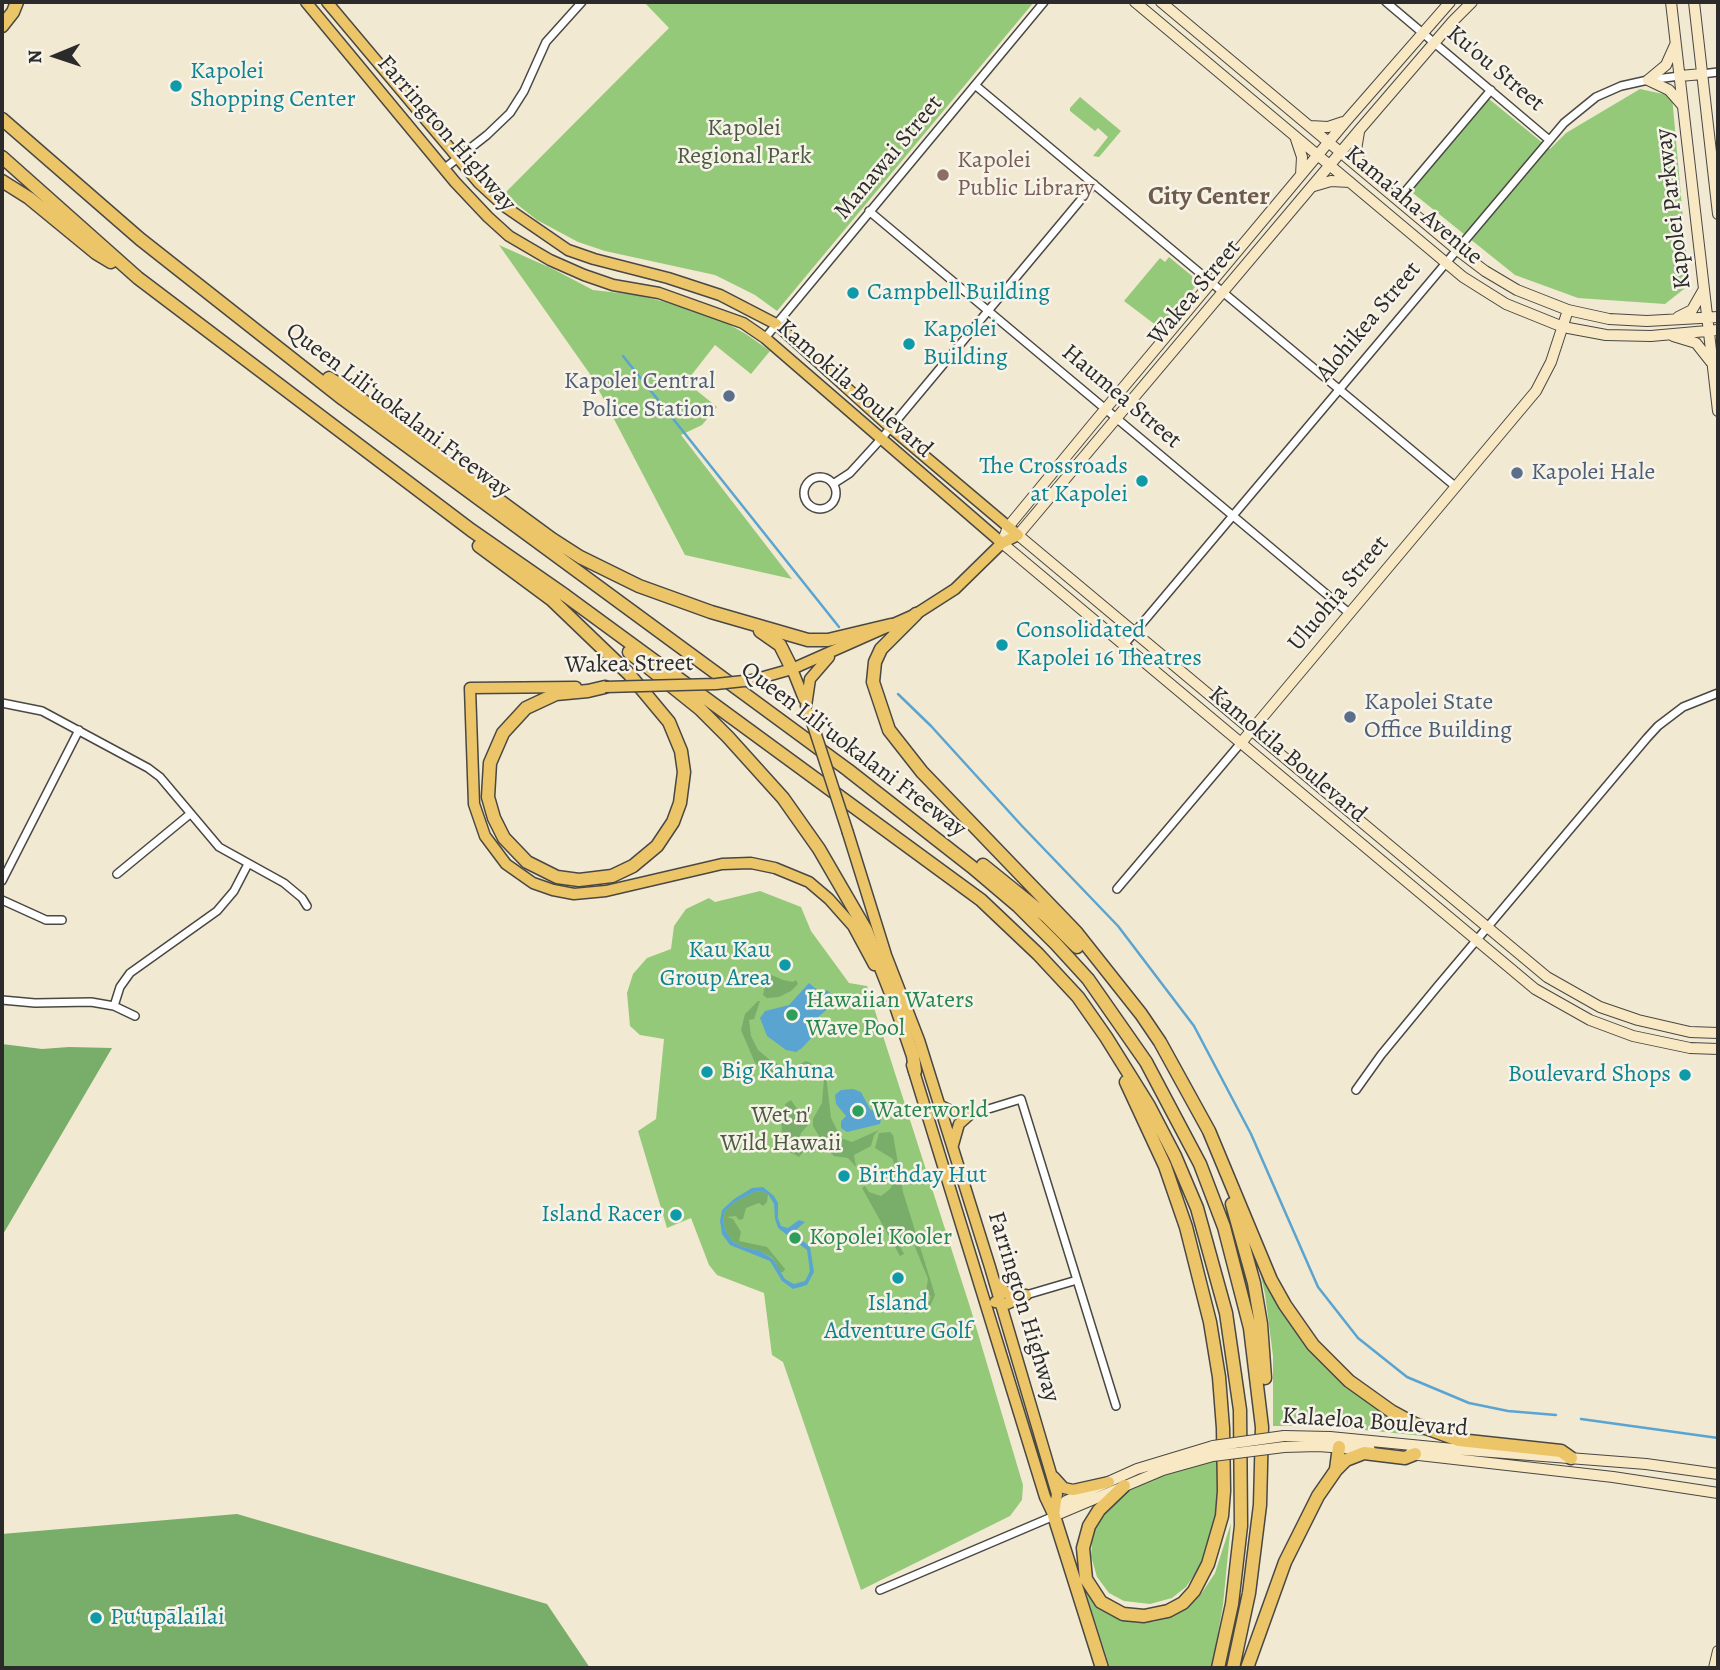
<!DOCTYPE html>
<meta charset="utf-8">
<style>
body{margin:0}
#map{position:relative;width:1720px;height:1670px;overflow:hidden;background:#f1e9d1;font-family:Alegreya,serif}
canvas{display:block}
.frame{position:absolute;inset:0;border:4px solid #2b2b2b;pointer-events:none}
.north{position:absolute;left:21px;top:21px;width:70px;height:70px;-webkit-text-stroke:5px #f7f3e8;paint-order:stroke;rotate:268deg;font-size:19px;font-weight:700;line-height:28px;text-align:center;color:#2b2b2b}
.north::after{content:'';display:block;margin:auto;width:24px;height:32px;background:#2b2b2b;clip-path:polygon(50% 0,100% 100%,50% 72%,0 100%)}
</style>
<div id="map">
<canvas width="1720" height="1670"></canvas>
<div class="frame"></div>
<div class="north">N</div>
</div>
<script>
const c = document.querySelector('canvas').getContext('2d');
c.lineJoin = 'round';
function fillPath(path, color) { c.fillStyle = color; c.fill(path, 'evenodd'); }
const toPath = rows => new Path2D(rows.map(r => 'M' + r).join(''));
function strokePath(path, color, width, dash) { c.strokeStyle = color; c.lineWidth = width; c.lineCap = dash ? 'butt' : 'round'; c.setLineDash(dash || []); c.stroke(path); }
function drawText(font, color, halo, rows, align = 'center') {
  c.font = font + ' Alegreya,serif'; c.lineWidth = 5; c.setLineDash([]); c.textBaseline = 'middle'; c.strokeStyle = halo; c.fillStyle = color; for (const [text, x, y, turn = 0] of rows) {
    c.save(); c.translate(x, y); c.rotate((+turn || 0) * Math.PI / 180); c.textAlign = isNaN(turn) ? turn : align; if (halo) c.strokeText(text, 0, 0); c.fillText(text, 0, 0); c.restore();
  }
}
const green = toPath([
 [644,2,1034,2,777,311,755,295,715,275,605,251,578,242,537,220,504,194,669,28],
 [1640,89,1672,96,1689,285,1665,304,1578,298,1515,275,1409,190,1483,94,1550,149,1566,133],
 [1080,97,1121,131,1099,157,1093,156,1108,137,1098,128,1095,131,1070,111,1070,108],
 [499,245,553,269,593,290,637,295,686,307,721,320,746,334,770,351,751,374,715,345,686,382,717,407,702,425,681,435,792,579,685,555,592,377],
 [1169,257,1192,276,1195,287,1161,329,1124,301,1160,258,1165,262],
 [760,891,801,907,811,931,849,983,867,986,971,1310,1023,1485,1022,1500,1010,1516,861,1590,783,1362,772,1355,764,1293,717,1275,709,1265,691,1218,667,1228,638,1131,656,1119,664,1039,640,1035,630,1026,627,993,633,974,647,958,671,949,674,926,686,909,709,898,715,902],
 [1256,1255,1341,1376,1443,1438,1325,1426,1273,1426,1273,1356,1265,1294],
 [1218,1456,1219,1490,1214,1526,1202,1563,1186,1587,1172,1598,1150,1604,1124,1601,1109,1593,1097,1577,1091,1556,1093,1531,1102,1513,1125,1490,1171,1470],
 [1231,1523,1223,1605,1212,1668,1110,1668,1081,1577,1127,1619,1152,1622,1165,1619,1184,1610,1201,1594,1215,1573]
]);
const forest = toPath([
 [767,973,783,980,793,982,796,980,798,984,791,991,779,997,767,998,763,995,765,986,758,978],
 [758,1001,760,1001,754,1019,749,1020,751,1036,758,1050,771,1061,785,1067,795,1067,806,1061,811,1063,811,1071,805,1077,793,1079,778,1077,755,1063,741,1030,745,1014],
 [2,1044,42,1049,69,1047,112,1048,2,1236],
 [825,1067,831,1118,841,1138,852,1142,879,1130,874,1135,871,1146,854,1155,856,1167,848,1158,834,1156,826,1148,813,1126,813,1119,822,1103],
 [791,1100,808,1125,801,1133,798,1143,804,1151,799,1157,785,1149,782,1134,781,1115,786,1109,785,1104],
 [890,1132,893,1135,903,1192,935,1295,930,1306,905,1314,903,1310,907,1307,921,1306,930,1301,931,1296,926,1291,928,1279,911,1237,903,1232,900,1246,904,1254,900,1256,862,1188,865,1186,869,1192,881,1196,890,1189,896,1178,893,1159,875,1148,879,1133],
 [762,1191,768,1194,767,1202,763,1206,759,1203,746,1208,743,1219,739,1220,736,1216,727,1217,733,1219,741,1232,739,1241,767,1247,785,1269,783,1272,780,1272,773,1258,760,1251,743,1247,733,1242,726,1232,723,1221,725,1211,735,1202,754,1192],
 [237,1514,547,1604,590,1668,2,1668,2,1534]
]);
const water = toPath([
 [809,983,823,995,827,990,838,1000,816,1019,814,1035,802,1048,796,1052,786,1050,767,1036,760,1018,765,1011,789,1005],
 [853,1089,861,1092,870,1109,876,1112,881,1119,880,1124,847,1132,841,1128,841,1121,846,1116,836,1104,835,1095,841,1090],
 [763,1187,774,1196,778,1203,778,1218,781,1226,788,1228,799,1220,805,1222,797,1229,797,1236,810,1247,814,1272,807,1285,793,1289,782,1281,770,1261,730,1245,722,1234,720,1221,722,1210,734,1199,752,1188],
 [762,1191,768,1194,774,1204,775,1219,778,1228,807,1250,810,1271,805,1281,794,1284,785,1279,773,1259,760,1251,743,1247,733,1242,726,1232,723,1221,725,1211,735,1202,754,1192]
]);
const stream = toPath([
 [623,356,839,627],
 [898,694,931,726,1022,826,1118,926,1194,1026,1251,1134,1318,1287,1358,1338,1407,1377,1469,1403,1508,1411,1556,1415],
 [1581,1419,1718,1438]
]);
const street = toPath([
 [1386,2,1548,139],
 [1702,74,1718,72],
 [975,85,1456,487],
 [445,168,487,135,510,113,524,91,546,42,582,2],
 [1398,200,1491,90],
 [869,211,1349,613],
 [765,338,1044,2],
 '804 493a16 16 0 1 1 32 0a16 16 0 1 1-32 0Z',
 [833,484,850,473,881,439,1094,184],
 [1123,646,1564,123,1596,97,1621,86,1648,80,1680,76],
 [2,703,42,711,148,768,160,777,219,847,284,883,302,898,307,906],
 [117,874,190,814],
 [2,881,79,730],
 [1117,889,1240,744],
 [2,900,46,920,62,920],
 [2,1000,35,1003,91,1002,114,1006,135,1016],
 [114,1006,120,987,130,973,217,911,234,891,248,864],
 [1356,1090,1381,1055,1437,987,1647,738,1658,726,1683,707,1718,693],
 [969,1115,1021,1099,1116,1406],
 [1026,1295,1077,1280],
 [880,1590,1054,1516]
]);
const secondary = toPath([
 [1135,2,1463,277,1506,304,1563,327,1606,335,1651,336,1718,330],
 [1161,2,1456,249,1485,271,1517,290,1568,310,1609,319,1647,321,1718,317],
 [1450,2,1347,120,1092,425,1008,527,1002,543,1535,989,1590,1020,1633,1036,1690,1048,1718,1049],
 [1472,2,1453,21,1361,128,1018,535,1547,977,1600,1007,1638,1020,1690,1032,1718,1033],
 [1671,2,1718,411],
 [1694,2,1718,214],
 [1680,76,1702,74],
 [1648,80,1666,65,1675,45],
 [1648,80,1669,90,1683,106],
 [1310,126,1328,127,1343,122],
 [1359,132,1356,150,1362,168],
 [1296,139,1302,157,1301,175],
 [1314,186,1331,181,1350,182],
 [1678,317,1692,310,1704,289],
 [1673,336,1696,343,1711,362],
 [1240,744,1536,391,1551,362,1568,310],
 [1284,1436,1330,1437,1453,1449,1646,1464,1718,1474],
 [1284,1447,1318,1446,1370,1450],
 [1410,1454,1613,1477,1718,1493],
 [1055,1514,1066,1501,1137,1469,1213,1446],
 [1054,1516,1163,1470,1213,1456],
 [1714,1668,1718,1651]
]);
const primary = toPath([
 [306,2,455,182,488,217,509,236,550,260,584,275,613,285,659,293,743,323,765,338,1002,543],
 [327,2,479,183,504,206,568,250,594,259,668,278,720,295,776,324,890,427,1018,535,1002,543,955,589,916,614,792,669,753,680],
 [792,669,804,699],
 [576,687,470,688,474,804,485,836,506,864,533,883,553,890,574,894,606,891,722,864,751,863,775,868,809,882,829,899,853,926,874,965],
 [806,706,810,679,829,657],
 [848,833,886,955,919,1040,990,1267,1057,1494,1054,1515],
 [912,1065,1045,1497,1054,1516],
 [939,1105,955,1113,969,1115],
 [953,1145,959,1124,969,1115],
 [995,1282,1008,1294,1026,1295],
 [995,1302,1007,1304,1026,1295],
 [1054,1477,1064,1488,1073,1490,1109,1482]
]);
const highway = toPath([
 [2,26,13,12,17,2],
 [2,119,140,239,343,399,848,770,972,867,1018,906,1056,944,1088,979,1146,1062,1200,1164,1224,1227,1250,1328,1262,1427,1260,1505,1249,1593,1233,1668],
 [2,157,138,278,471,530,566,596,981,900,1038,954,1078,997,1106,1037,1149,1106,1175,1156,1197,1208,1226,1313,1240,1410,1241,1526,1232,1604,1218,1668],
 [2,181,29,198,96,253,111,262],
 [329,378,353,393,552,539,580,557,639,586,711,612,808,640,828,640,891,625],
 [479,546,552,600,629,674,669,722,681,751,684,772,680,803,673,822,657,846,633,866,612,876,579,880,557,877,527,862,504,838,494,818,488,797,490,763,503,733,526,708,556,694,588,691,605,687],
 [916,614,881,649,875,662,873,682,889,730,922,772,1076,932,1141,1014,1160,1042,1209,1131,1271,1280,1285,1305,1313,1345,1349,1381,1391,1411,1415,1424,1459,1440,1561,1451,1571,1458],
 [760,631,780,645,792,669],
 [629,652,700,709,728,737,783,798,819,849,866,930,896,1006,913,1056,915,1071],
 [983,865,1046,916,1077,947],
 [1232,1204,1254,1283,1261,1324,1265,1378],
 [1336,1469,1339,1447],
 [1124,1486,1099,1510,1089,1526,1083,1548,1086,1579,1101,1602,1123,1614,1144,1616,1168,1611,1183,1603,1194,1591,1208,1564,1222,1516,1224,1491,1223,1428,1219,1377,1210,1322,1186,1227,1165,1166,1126,1082],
 [1054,1516,1102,1668],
 [1247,1668,1285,1562,1318,1496,1336,1470,1346,1460,1364,1453,1405,1458,1415,1454]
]);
const secondaryBridge = toPath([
 [1213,1446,1284,1436],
 [1213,1456,1284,1447]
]);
const primaryBridge = toPath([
 [605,687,716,684,753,680],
 [809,713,848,833]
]);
const markers = [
 [176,86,7,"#0f9aa8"],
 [943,175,7,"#8d6e63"],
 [853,293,7,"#0f9aa8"],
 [909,344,7,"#0f9aa8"],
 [729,396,7,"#5c6f8a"],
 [1517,473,7,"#5c6f8a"],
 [1142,481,7,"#0f9aa8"],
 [1002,645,7,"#0f9aa8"],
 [1350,717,7,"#5c6f8a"],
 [785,965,7,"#0f9aa8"],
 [792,1015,7,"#2e9e5b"],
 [707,1072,7,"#0f9aa8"],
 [1685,1075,7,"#0f9aa8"],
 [858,1111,7,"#2e9e5b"],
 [844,1176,7,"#0f9aa8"],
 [676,1215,7,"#0f9aa8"],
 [795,1238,7,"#2e9e5b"],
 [898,1278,7,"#0f9aa8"],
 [96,1618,7,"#0f9aa8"]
];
const streetNames = [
 ["Ku'ou Street",1495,69,40],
 ["Farrington Highway",446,134,49],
 ["Manawai Street",889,158,-50],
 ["Kama'aha Avenue",1413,206,40],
 ["Kapolei Parkway",1674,209,-97],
 ["Wakea Street",1195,293,-50],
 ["Alohikea Street",1369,322,-50],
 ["Kamokila Boulevard",854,389,41],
 ["Haumea Street",1121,397,40],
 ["Queen Liliʻuokalani Freeway",398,411,37],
 ["Uluohia Street",1339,594,-50],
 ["Wakea Street",629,665,-1],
 ["Queen Liliʻuokalani Freeway",853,750,37],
 ["Kamokila Boulevard",1287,755,40],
 ["Farrington Highway",1023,1307,73],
 ["Kalaeloa Boulevard",1375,1423,4]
];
const cultureNames = [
 ["Kapolei",190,72],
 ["Shopping Center",190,100],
 ["Campbell Building",867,293],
 ["Kapolei",923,330],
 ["Building",923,358],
 ["The Crossroads",1128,467,"right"],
 ["at Kapolei",1128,495,"right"],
 ["Consolidated",1016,631],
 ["Kapolei 16 Theatres",1016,659],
 ["Kau Kau",771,951,"right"],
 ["Group Area",771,979,"right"],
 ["Big Kahuna",721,1072],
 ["Boulevard Shops",1671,1075,"right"],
 ["Birthday Hut",858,1176],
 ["Island Racer",662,1215,"right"],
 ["Island",898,1304,"center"],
 ["Adventure Golf",898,1332,"center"],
 ["Puʻupālailai",110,1618]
];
const parkNames = [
 ["Kapolei",744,129],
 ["Regional Park",744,157],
 ["Wet n'",781,1116],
 ["Wild Hawaii",781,1144]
];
const educationNames = [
 ["Kapolei",957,161],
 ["Public Library",957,189]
];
const serviceNames = [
 ["Kapolei Central",715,382,"right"],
 ["Police Station",715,410,"right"],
 ["Kapolei Hale",1531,473],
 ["Kapolei State",1364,703],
 ["Office Building",1364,731]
];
const leisureNames = [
 ["Hawaiian Waters",806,1001],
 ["Wave Pool",806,1029],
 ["Waterworld",872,1111],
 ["Kopolei Kooler",809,1238]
];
const neighbourhoodNames = [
 ["City Center",1209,198]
];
fillPath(green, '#95c97a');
fillPath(forest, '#78ad6a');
fillPath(water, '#5aa4d2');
strokePath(stream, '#5aa4d2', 2.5);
strokePath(street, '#494844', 10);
strokePath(secondary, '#494844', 12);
strokePath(primary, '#494844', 13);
strokePath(highway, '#494844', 15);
strokePath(street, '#fff', 7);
strokePath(secondary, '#f8e8c3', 10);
strokePath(primary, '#edc569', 10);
strokePath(highway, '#edc569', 12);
strokePath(secondaryBridge, '#494844', 12, []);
strokePath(primaryBridge, '#494844', 13, []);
strokePath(secondaryBridge, '#f8e8c3', 10);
strokePath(primaryBridge, '#edc569', 10);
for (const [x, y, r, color] of markers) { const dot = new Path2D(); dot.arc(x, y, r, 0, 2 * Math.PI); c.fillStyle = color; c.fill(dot); strokePath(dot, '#f7f3e8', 2.5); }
drawText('24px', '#2b2b2b', '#f7f3e8', streetNames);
drawText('24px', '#0d838f', '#f7f3e8', cultureNames, 'left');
drawText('24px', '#4b5a43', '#f7f3e8', parkNames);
drawText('24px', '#785e54', '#f7f3e8', educationNames, 'left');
drawText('24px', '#4e5e75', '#f7f3e8', serviceNames, 'left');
drawText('24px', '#27864d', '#f7f3e8', leisureNames, 'left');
drawText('bold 26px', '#6f5b4c', '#f7f3e8', neighbourhoodNames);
</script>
